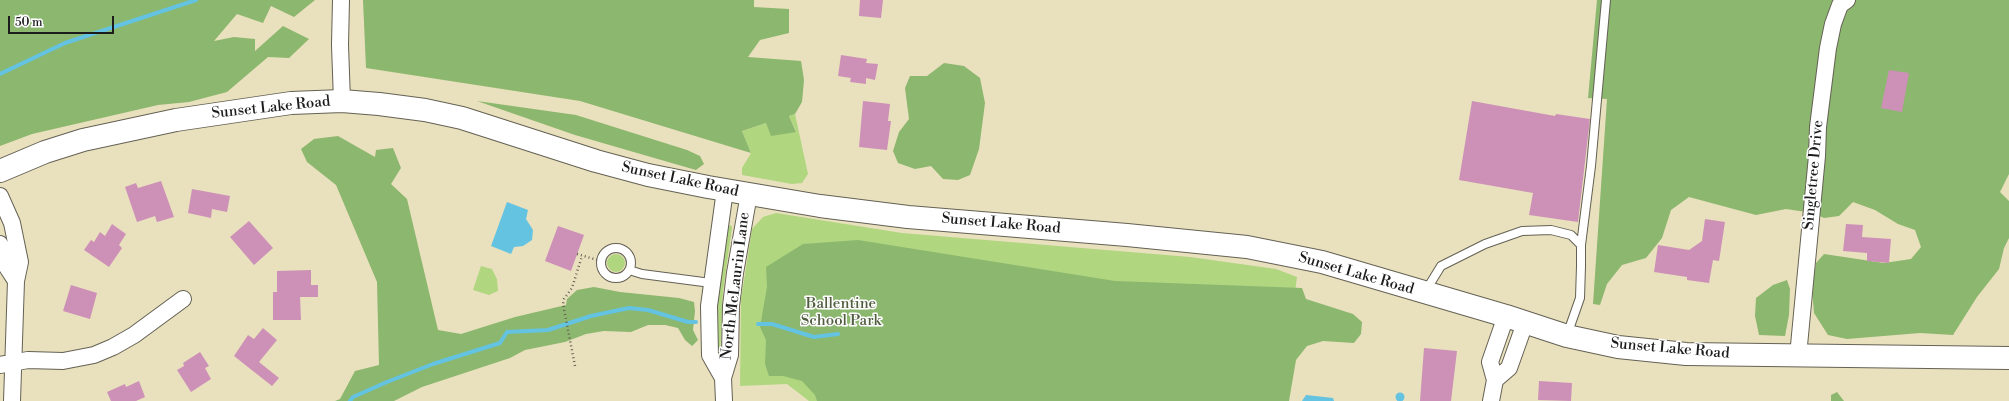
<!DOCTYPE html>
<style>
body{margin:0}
#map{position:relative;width:2009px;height:401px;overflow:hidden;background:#e9e0bd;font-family:"Libre Bodoni",serif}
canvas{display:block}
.scale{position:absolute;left:8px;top:16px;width:106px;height:18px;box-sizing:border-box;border:2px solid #1c1c1c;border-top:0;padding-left:5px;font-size:12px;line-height:14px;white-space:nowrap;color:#1c1c1c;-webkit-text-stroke:3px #fff;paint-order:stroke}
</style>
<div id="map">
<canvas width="2009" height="401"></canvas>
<div class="scale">50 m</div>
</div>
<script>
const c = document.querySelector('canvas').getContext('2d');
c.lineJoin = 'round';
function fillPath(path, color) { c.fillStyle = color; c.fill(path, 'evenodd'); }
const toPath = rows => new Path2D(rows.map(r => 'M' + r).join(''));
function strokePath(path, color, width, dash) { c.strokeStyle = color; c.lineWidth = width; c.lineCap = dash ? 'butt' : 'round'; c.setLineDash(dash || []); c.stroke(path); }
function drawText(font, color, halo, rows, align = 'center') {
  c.font = font + ' "Libre Bodoni",serif'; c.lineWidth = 3; c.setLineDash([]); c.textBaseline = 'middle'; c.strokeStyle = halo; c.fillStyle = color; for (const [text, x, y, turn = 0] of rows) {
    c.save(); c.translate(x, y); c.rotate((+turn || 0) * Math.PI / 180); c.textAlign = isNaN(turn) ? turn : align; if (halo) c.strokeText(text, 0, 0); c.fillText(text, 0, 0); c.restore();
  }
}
const green = toPath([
 [795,114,808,174,802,183,792,184,742,175,742,168,751,153,742,131,766,123,796,131,789,116],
 [776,213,902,233,1190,257,1276,269,1297,277,1281,401,809,401,787,384,740,386,741,299,752,229,763,217],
 [727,225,732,226,732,228,723,291,720,355,718,356,715,319],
 '607 263a9 9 0 1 1 18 0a9 9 0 1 1-18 0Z',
 [481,266,492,269,497,279,498,291,489,295,473,290]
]);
const forest = toPath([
 [0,0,315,0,294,17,271,6,263,23,237,14,214,41,234,37,255,39,255,51,283,26,309,39,289,58,268,57,227,92,189,102,158,105,32,134,0,146],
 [363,0,754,0,754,7,789,9,789,33,760,40,748,57,801,61,804,80,802,102,795,114,789,116,796,132,771,136,766,123,742,131,751,153,580,101,366,68],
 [1597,0,2009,0,2009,174,2000,192,2009,201,2009,238,2004,248,1999,269,1977,297,1953,335,1920,333,1847,339,1828,335,1814,313,1812,290,1816,263,1824,254,1884,263,1911,259,1921,247,1915,230,1898,224,1875,210,1853,202,1839,216,1824,218,1813,213,1786,209,1756,215,1689,197,1671,210,1662,238,1646,258,1622,265,1607,284,1600,305,1593,304,1607,99,1588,98],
 [944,63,964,66,980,78,985,103,979,149,970,175,958,180,943,179,931,166,915,169,898,163,893,151,899,132,909,119,905,88,910,76,927,76],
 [477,101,576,115,687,150,700,156,704,164,696,170,675,164,575,135],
 [338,136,375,157,376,150,393,148,401,168,391,184,407,199,438,330,461,334,515,317,566,305,567,299,577,290,594,287,620,292,679,298,694,302,695,311,693,330,698,340,692,346,685,340,678,328,665,325,648,325,631,332,604,331,586,334,565,342,525,350,510,358,422,387,394,401,335,401,340,399,355,371,379,365,377,282,336,185,307,162,301,149,314,139],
 [858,240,1115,281,1302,288,1306,299,1353,314,1362,322,1361,334,1354,343,1323,341,1307,346,1296,360,1289,401,817,401,815,395,802,381,783,376,769,376,765,364,766,340,760,327,767,287,766,267,803,244],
 [1787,280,1790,289,1789,315,1785,336,1759,335,1755,316,1756,298,1773,285],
 [1837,392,1844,401,1831,401,1831,395]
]);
const water = toPath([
 [507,202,528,210,526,219,533,230,532,240,523,246,514,247,511,254,491,246],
 '1395.5 397a4.5 4.5 0 1 1 9 0a4.5 4.5 0 1 1-9 0Z',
 [1306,395,1333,398,1334,401,1302,401]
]);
const stream = toPath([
 [0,74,65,43,196,0],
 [758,324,772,324,814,337,838,334],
 [350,401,353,397,387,382,433,364,500,343,507,332,548,330,591,316,629,308,648,310,688,322,696,322]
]);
const building = toPath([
 [860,0,883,0,881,18,859,16],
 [841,55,867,59,866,63,878,64,875,80,866,78,866,84,850,82,851,78,838,76],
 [1889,70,1909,73,1902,112,1881,108],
 [863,101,890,104,888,121,891,121,887,150,859,147],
 [1472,101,1555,116,1556,114,1590,119,1578,222,1529,215,1533,193,1459,180],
 [161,181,174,217,157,222,155,216,137,222,125,187,136,183,138,188],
 [192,189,230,196,227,212,212,209,211,218,188,213],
 [1705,219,1725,222,1719,261,1713,260,1709,283,1687,280,1687,277,1654,272,1658,245,1689,250,1702,241],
 [249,221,273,248,254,265,230,237],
 [112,224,126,234,119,245,122,248,109,267,84,250,91,240,94,242,100,232,105,236],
 [1846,224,1863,225,1862,237,1891,239,1889,263,1867,261,1867,253,1843,251],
 [558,226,584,235,571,271,545,261],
 [311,270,311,285,318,285,318,297,300,297,301,320,273,320,273,292,277,292,277,271],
 [71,285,97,293,90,319,63,311],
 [263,328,277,340,259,362,279,378,272,386,234,356,248,335,254,339],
 [1424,348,1457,351,1451,401,1420,401],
 [200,352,209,366,205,368,211,379,191,392,177,370,184,366,183,363],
 [139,381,145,397,136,401,111,401,107,392,125,384,126,387],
 [1539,381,1572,383,1571,401,1538,400]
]);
const path = toPath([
 [577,254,601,261],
 [575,366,563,304,564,299,572,288,582,256]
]);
const lane = toPath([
 [1581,245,1591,166,1606,0],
 '601 263a15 15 0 1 1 30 0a15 15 0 1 1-30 0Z',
 [629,270,642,274,711,283],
 [1425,292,1441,266,1485,244,1522,231,1551,230,1571,235,1581,245,1581,266,1580,298,1567,335]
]);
const street = toPath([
 [341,0,340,45,342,101],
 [0,196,12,223,20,262,16,281,12,401],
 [0,244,5,264,16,281],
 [1798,356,1817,156,1818,127,1828,48,1833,24,1840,5,1847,0],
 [0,365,28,360,63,361,94,355,113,347,134,335,183,299],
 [723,378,710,355,709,306,725,190],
 [1495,380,1509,368,1525,323],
 [724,401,723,378,730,355,731,306,735,273,749,194],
 [1491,401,1495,380,1490,362,1506,316]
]);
const secondary = toPath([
 [0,171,45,152,83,140,176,120,291,103,342,101,379,104,425,110,462,118,596,161,648,175,708,187,820,206,908,217,1127,235,1247,247,1322,262,1506,316,1567,336,1618,347,1686,354,2009,358]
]);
const streetNames = [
 ["Sunset Lake Road",271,108,-6],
 ["Singletree Drive",1814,175,-85],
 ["Sunset Lake Road",680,180,12],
 ["Sunset Lake Road",1001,224,5],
 ["Sunset Lake Road",1356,274,16],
 ["North McLaurin Lane",736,286,-83],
 ["Sunset Lake Road",1670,349,5]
];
const parkNames = [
 ["Ballentine",841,304],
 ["School Park",841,321]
];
fillPath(green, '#b0d680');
fillPath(forest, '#8cb76e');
fillPath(water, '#63c3e1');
strokePath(stream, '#63c3e1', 4);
fillPath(building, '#cd91b7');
strokePath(lane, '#646154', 10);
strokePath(street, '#646154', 18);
strokePath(secondary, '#646154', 24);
strokePath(path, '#646154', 2.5, [1, 3]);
strokePath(lane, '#fff', 8);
strokePath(street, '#fff', 16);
strokePath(secondary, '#fff', 22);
drawText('15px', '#1c1c1c', '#fff', streetNames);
drawText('15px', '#505d3f', '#fff', parkNames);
</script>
